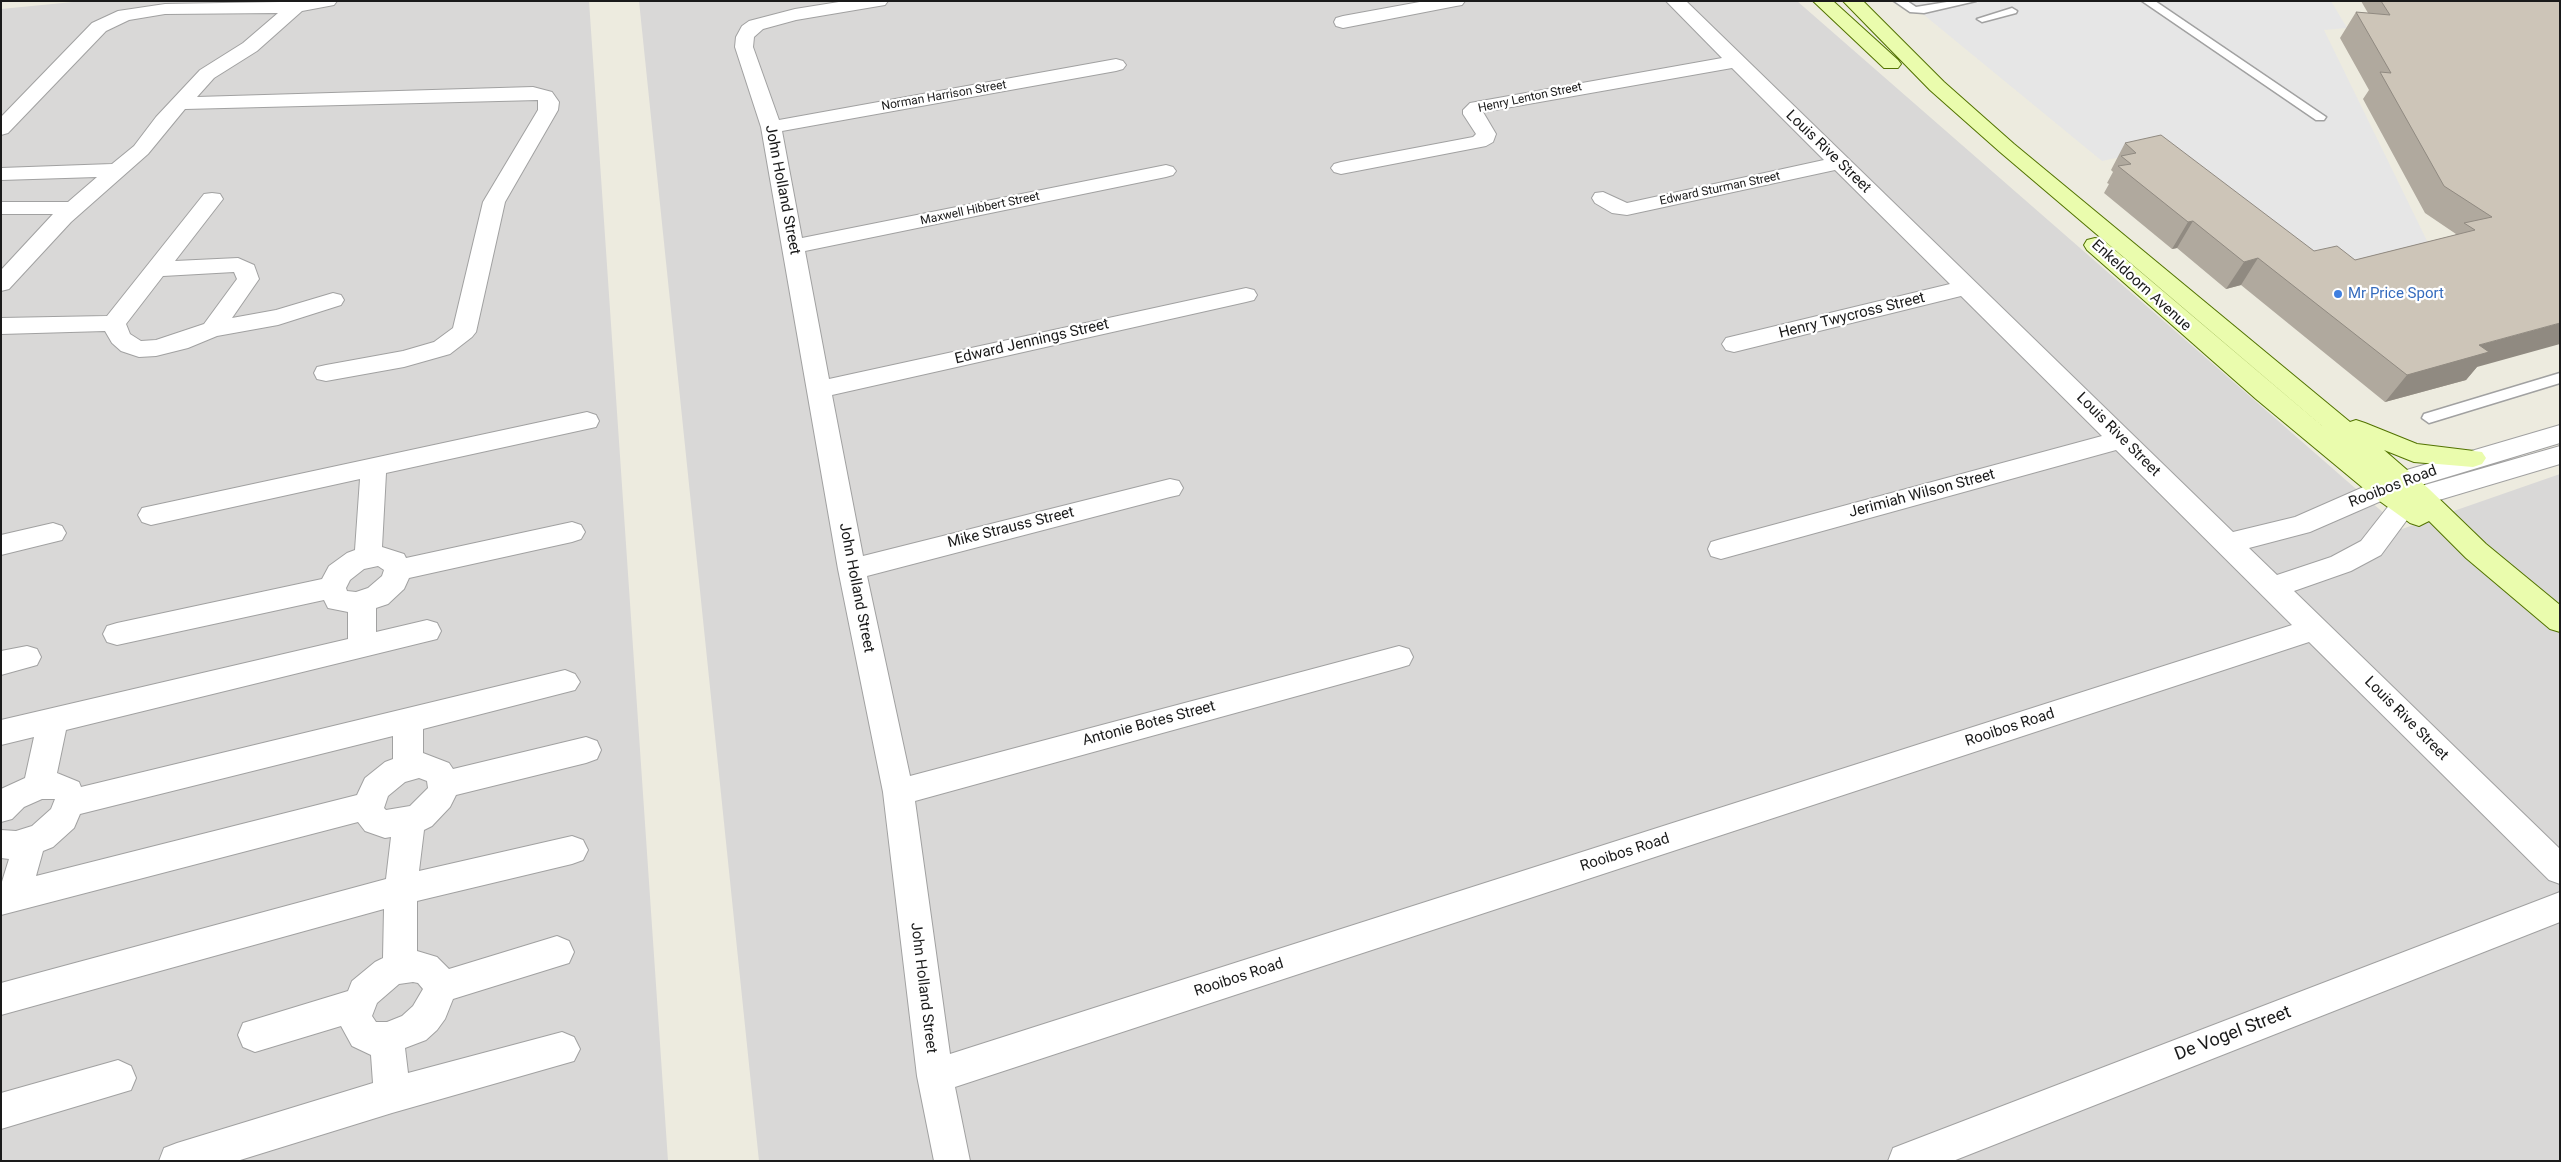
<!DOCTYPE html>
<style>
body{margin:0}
#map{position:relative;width:2561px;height:1162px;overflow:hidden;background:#edebdf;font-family:Roboto,sans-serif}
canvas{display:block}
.frame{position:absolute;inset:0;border:2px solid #1a1a1a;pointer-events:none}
</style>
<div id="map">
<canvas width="2561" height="1162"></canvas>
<div class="frame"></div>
</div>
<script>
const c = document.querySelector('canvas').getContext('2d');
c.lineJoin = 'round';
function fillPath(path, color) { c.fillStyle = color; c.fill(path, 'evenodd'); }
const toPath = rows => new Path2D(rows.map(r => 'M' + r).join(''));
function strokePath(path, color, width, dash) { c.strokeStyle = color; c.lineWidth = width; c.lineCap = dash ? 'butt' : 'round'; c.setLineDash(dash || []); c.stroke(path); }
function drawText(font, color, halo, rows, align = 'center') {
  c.font = font + ' Roboto,sans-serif'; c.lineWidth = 4.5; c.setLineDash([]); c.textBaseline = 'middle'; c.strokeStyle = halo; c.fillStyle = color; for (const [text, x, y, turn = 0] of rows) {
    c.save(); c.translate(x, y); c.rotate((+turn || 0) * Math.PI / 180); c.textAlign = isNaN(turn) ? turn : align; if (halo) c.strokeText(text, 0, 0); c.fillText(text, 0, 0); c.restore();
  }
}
const residential = toPath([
 [83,1,589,1,668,1161,1,1161,1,9],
 [639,1,1797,1,2402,529,2560,474,2560,1161,759,1161]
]);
const parking = toPath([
 [1907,1,2331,1,2347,28,2324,30,2431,249,2334,275,2144,152,2102,161]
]);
const lane = toPath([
 [1894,1,1907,1,1916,7,1953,1,1976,1,1924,13,1910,12,1894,1],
 [2142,1,2155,1,2326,117,2324,120,2316,120,2142,1],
 [2012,8,2017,11,2016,13,1982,22,1977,19,2012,8],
 [2560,373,2560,383,2429,423,2422,418,2424,414,2560,373]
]);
const street = toPath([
 [337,1,334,5,302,11,257,51,214,78,197,97,533,87,552,92,559,102,558,110,505,202,476,332,472,337,450,354,404,367,326,381,317,379,314,373,317,367,326,365,403,351,434,342,453,328,483,202,538,110,538,100,185,109,148,154,71,222,9,289,1,291,1,270,53,214,1,214,1,202,68,202,97,177,1,180,1,168,112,164,134,146,156,117,200,70,243,43,278,13,165,14,129,20,106,31,8,133,1,135,1,117,92,23,118,11,165,4,337,1],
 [845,1,888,1,885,5,879,6,796,20,763,29,754,37,753,47,779,120,1116,59,1123,61,1126,65,1123,69,1116,71,782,131,802,238,1166,165,1173,167,1176,171,1173,175,1166,177,805,251,829,379,1246,288,1254,290,1257,295,1254,300,1246,302,832,395,863,556,1170,479,1179,481,1183,488,1179,495,1170,497,867,576,910,776,1399,646,1409,649,1413,657,1409,665,1399,668,915,801,950,1054,2292,625,2116,450,1721,559,1711,556,1708,549,1711,542,1721,539,2102,436,1961,296,1734,352,1726,350,1722,344,1726,338,1950,284,1835,170,1627,215,1612,213,1595,203,1592,198,1595,193,1603,192,1627,203,1824,160,1732,68,1483,112,1496,134,1493,142,1486,146,1341,174,1334,172,1331,168,1334,164,1341,162,1473,137,1476,134,1463,114,1463,110,1470,103,1722,58,1666,1,1686,1,2233,532,2295,517,2393,474,2560,425,2560,443,2411,488,2310,532,2249,548,2277,575,2331,557,2361,541,2394,499,2411,489,2560,446,2560,464,2429,503,2412,513,2381,555,2351,571,2294,591,2560,849,2560,884,2549,880,2309,642,955,1087,970,1161,934,1161,917,1076,883,792,838,569,761,127,735,47,736,37,742,26,749,21,795,9,845,1],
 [1425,1,1465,1,1462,5,1456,6,1343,28,1336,26,1334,22,1336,18,1343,16,1425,1],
 [212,193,220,194,223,199,175,261,238,258,254,265,259,279,232,318,276,310,333,293,341,295,344,300,341,305,278,325,217,336,188,348,156,356,139,357,121,351,112,343,105,331,1,334,1,318,107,316,204,194,212,193],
 [234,272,237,279,204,324,156,340,141,341,130,334,126,324,163,276,234,272],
 [587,412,596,415,599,421,596,427,386,473,382,547,404,554,406,558,572,522,581,525,585,532,581,539,572,542,409,578,404,589,388,604,376,608,376,632,427,620,437,623,441,631,437,639,66,730,57,773,79,782,81,787,565,670,575,674,580,682,575,690,423,729,423,753,449,763,453,769,586,737,597,741,601,750,597,759,586,763,456,795,450,807,432,826,424,830,419,871,572,836,583,840,588,850,583,860,572,864,417,901,417,951,437,957,449,969,557,936,569,941,574,952,569,963,453,999,445,1019,437,1030,426,1040,405,1048,408,1073,562,1032,574,1037,580,1049,574,1061,392,1113,237,1161,159,1161,164,1148,177,1143,373,1083,371,1055,352,1046,341,1026,255,1052,243,1047,238,1035,243,1023,348,991,352,981,375,962,383,958,384,909,1,1015,1,983,386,879,391,837,385,838,365,831,358,822,1,915,1,885,9,859,1,858,1,830,16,831,32,826,51,809,55,799,42,799,24,807,12,819,1,822,1,789,25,778,34,737,1,745,1,720,348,639,348,612,328,608,324,600,117,645,107,642,103,634,107,626,117,623,322,579,329,566,347,553,355,550,360,479,151,525,142,522,138,515,142,508,587,412],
 [378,566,384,570,382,576,368,588,356,592,347,591,346,588,350,580,364,569,378,566],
 [393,736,393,759,385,762,365,778,357,795,36,876,43,851,53,847,74,828,80,814,393,736],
 [419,778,427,781,428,788,410,806,386,810,384,808,388,796,405,782,419,778],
 [413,982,418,983,423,989,413,1006,402,1016,387,1022,376,1022,372,1016,377,1003,399,984,413,982],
 [53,523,62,526,66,533,62,540,1,555,1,535,53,523],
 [27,646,37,649,41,657,37,665,1,675,1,651,27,646],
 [2560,892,2560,922,1953,1161,1888,1161,1893,1148,1906,1143,2560,892],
 [118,1060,131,1066,136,1078,131,1090,1,1129,1,1093,118,1060]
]);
const secondary = toPath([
 [1813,1,1833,1,1898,60,1901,64,1898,68,1884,68,1813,1],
 [1843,1,1863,1,1944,82,2014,144,2350,422,2356,420,2365,423,2417,444,2482,452,2486,458,2482,464,2473,467,2414,462,2384,450,2429,489,2486,544,2560,605,2560,632,2550,629,2466,558,2429,521,2419,526,2410,523,2374,497,2256,399,2087,250,2084,245,2087,240,2095,238,2103,240,2341,442,2000,152,1930,90,1843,1]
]);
const wall = toPath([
 [2361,1,2560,1,2477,367,2466,380,2385,402,2241,285,2226,289,2177,248,2172,249,2104,193,2109,184,2107,183,2113,172,2111,170,2125,143,2314,251,2355,260,2455,235,2456,234,2425,213,2363,99,2369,90,2340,38,2356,12,2368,13]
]);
const shadedWall = toPath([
 [2193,221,2177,248,2172,249,2188,222],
 [2258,258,2241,285,2226,289,2244,262],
 [2560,323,2560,344,2477,367,2466,380,2385,402,2407,375,2479,345]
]);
const building = toPath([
 [2381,1,2560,1,2560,323,2479,345,2489,352,2407,375,2258,258,2244,262,2193,221,2188,222,2118,166,2131,164,2121,156,2136,153,2125,143,2161,135,2314,251,2337,246,2355,260,2475,230,2464,223,2492,217,2444,186,2380,72,2391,73,2356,12,2390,15,2381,1]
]);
const markers = [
 [2338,294,5,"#3f7fe0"]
];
const farStreetnames = [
 ["Norman Harrison Street",944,96,-10],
 ["Henry Lenton Street",1530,98,-12],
 ["Edward Sturman Street",1720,189,-12],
 ["Maxwell Hibbert Street",980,209,-12]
];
const streetNames = [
 ["Louis Rive Street",1828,152,44],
 ["John Holland Street",782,190,79],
 ["Enkeldoorn Avenue",2141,286,42],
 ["Henry Twycross Street",1852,316,-14],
 ["Edward Jennings Street",1032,342,-13],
 ["Louis Rive Street",2118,435,45],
 ["Rooibos Road",2393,487,-21],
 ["Jerimiah Wilson Street",1922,494,-15],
 ["Mike Strauss Street",1011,528,-14],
 ["John Holland Street",856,588,79],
 ["Louis Rive Street",2406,719,45],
 ["Antonie Botes Street",1149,724,-15],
 ["Rooibos Road",2010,728,-18],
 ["Rooibos Road",1625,853,-18],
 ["Rooibos Road",1239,978,-18],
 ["John Holland Street",923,988,83]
];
const shopNames = [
 ["Mr Price Sport",2348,294]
];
const nearStreetnames = [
 ["De Vogel Street",2233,1034,-21]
];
fillPath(residential, '#d9d8d7');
fillPath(parking, '#e6e6e6');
strokePath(lane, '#a1a1a1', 3);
strokePath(street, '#a1a1a1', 2);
strokePath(secondary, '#527300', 2);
fillPath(lane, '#fff');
fillPath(street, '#fff');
fillPath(secondary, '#eafcad');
fillPath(wall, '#b0a99e');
fillPath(shadedWall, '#908a81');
fillPath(building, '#cdc5b8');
strokePath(building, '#908a81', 1);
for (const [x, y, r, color] of markers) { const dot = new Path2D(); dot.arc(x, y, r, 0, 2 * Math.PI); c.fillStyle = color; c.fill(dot); strokePath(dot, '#fff', 2); }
drawText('12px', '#1a1a1a', '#fff', farStreetnames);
drawText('15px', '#1a1a1a', '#fff', streetNames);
drawText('15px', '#366cbe', '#fff', shopNames, 'left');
drawText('18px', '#1a1a1a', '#fff', nearStreetnames);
</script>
